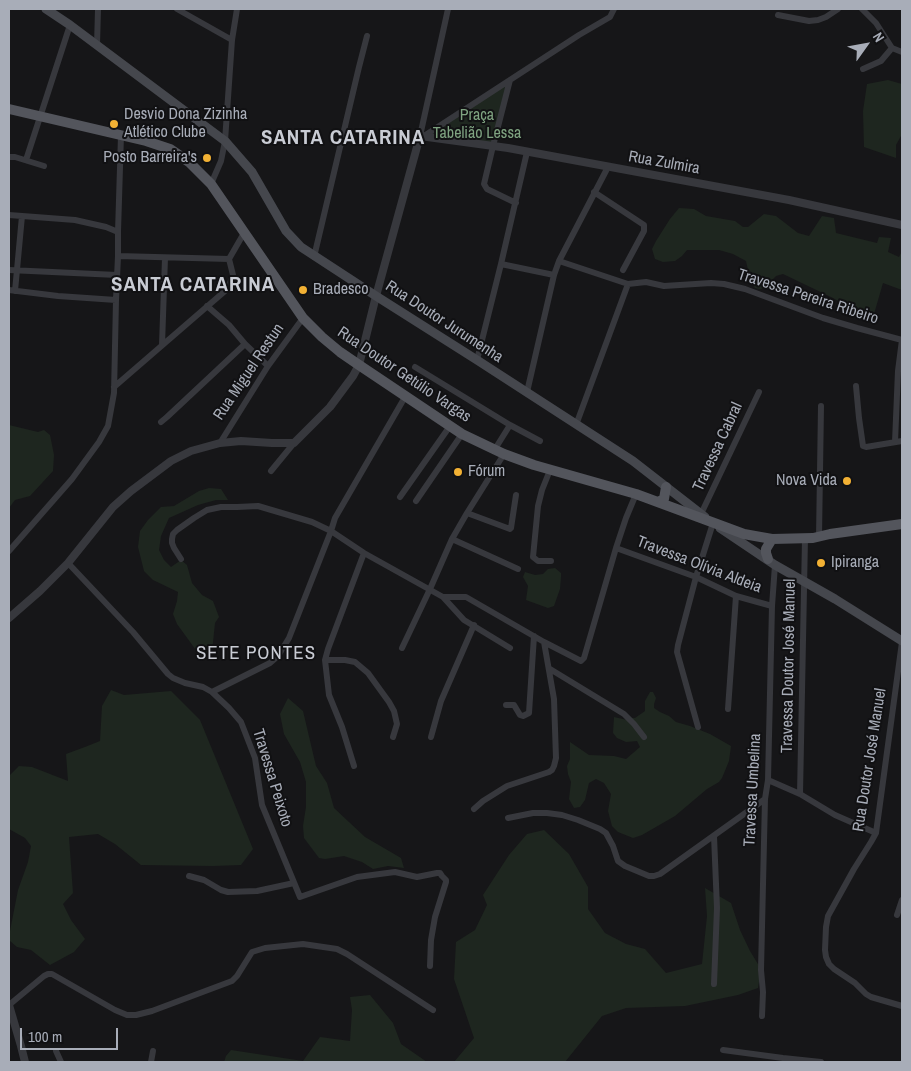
<!DOCTYPE html>
<meta charset="utf-8">
<style>
body{margin:0}
#map{position:relative;width:911px;height:1071px;overflow:hidden;background:#161618;font-family:"Archivo Narrow",sans-serif}
canvas{display:block}
.frame{position:absolute;inset:0;border:10px solid #a8adb8;pointer-events:none}
.north{position:absolute;left:841px;top:20px;width:50px;height:50px;-webkit-text-stroke:4px #111113;paint-order:stroke;rotate:58deg;font-size:14px;font-weight:700;line-height:20px;text-align:center;color:#a8adb8}
.north::after{content:'';display:block;margin:auto;width:18px;height:22px;background:#a8adb8;clip-path:polygon(50% 0,100% 100%,50% 72%,0 100%)}
.scale{position:absolute;left:20px;top:1028px;width:98px;height:22px;box-sizing:border-box;border:2px solid #a8adb8;border-top:0;padding-left:6px;font-size:15px;line-height:18px;white-space:nowrap;color:#a8adb8;-webkit-text-stroke:4px #111113;paint-order:stroke}
</style>
<div id="map">
<canvas width="911" height="1071"></canvas>
<div class="frame"></div>
<div class="north">N</div>
<div class="scale">100 m</div>
</div>
<script>
const c = document.querySelector('canvas').getContext('2d');
c.lineJoin = 'round';
function fillPath(path, color) { c.fillStyle = color; c.fill(path, 'evenodd'); }
const toPath = rows => new Path2D(rows.map(r => 'M' + r).join(''));
function strokePath(path, color, width, dash) { c.strokeStyle = color; c.lineWidth = width; c.lineCap = dash ? 'butt' : 'round'; c.setLineDash(dash || []); c.stroke(path); }
function drawText(font, color, halo, rows, align = 'center') {
  c.font = font + ' "Archivo Narrow",sans-serif'; c.lineWidth = 4; c.setLineDash([]); c.textBaseline = 'middle'; c.strokeStyle = halo; c.fillStyle = color; for (const [text, x, y, turn = 0] of rows) {
    c.save(); c.translate(x, y); c.rotate((+turn || 0) * Math.PI / 180); c.textAlign = isNaN(turn) ? turn : align; if (halo) c.strokeText(text, 0, 0); c.fillText(text, 0, 0); c.restore();
  }
}
const green = toPath([
 [509,80,493,145,425,134],
 [888,80,902,84,902,134,896,145,896,158,864,147,863,111,867,84],
 [679,208,694,209,706,216,735,221,743,227,748,227,764,214,776,216,798,233,809,236,822,216,834,218,836,233,877,243,879,237,891,238,888,252,899,257,902,251,902,290,883,283,872,321,866,319,857,312,833,298,783,274,776,276,764,288,760,289,755,288,746,277,748,270,746,261,733,254,719,250,687,250,682,256,675,261,663,262,655,259,652,249,656,241,670,219],
 [9,425,38,432,44,430,50,435,54,455,53,471,30,496,15,500,9,508],
 [209,488,221,489,228,500,216,500,198,505,169,518,161,536,159,550,164,560,171,567,181,560,187,565,192,583,202,595,213,601,219,617,215,623,212,652,201,657,177,624,173,614,177,601,178,592,153,580,144,571,138,547,140,531,148,520,161,507,174,506,199,491],
 [555,568,561,573,561,577,560,589,554,606,548,608,526,600,528,586,523,577,525,572,535,575,543,574,548,569],
 [111,690,124,695,171,691,200,720,253,849,241,865,213,866,141,865,115,844,98,834,69,837,73,893,63,904,71,920,85,939,74,952,50,965,31,950,17,947,10,941,9,936,18,890,28,862,31,846,25,838,9,829,9,776,19,766,32,767,68,781,66,754,85,747,100,741,102,706],
 [650,692,653,692,656,698,654,704,654,708,660,712,669,716,676,722,690,726,710,734,731,746,729,761,722,778,719,782,707,789,675,816,642,835,633,838,618,832,612,826,608,811,611,794,604,783,596,779,589,783,585,800,580,807,574,808,569,799,571,782,568,774,567,766,570,759,570,742,589,755,614,756,626,759,640,747,637,741,626,742,617,738,613,733,614,717,627,720,632,718,635,718,645,711,645,701],
 [288,698,303,711,316,766,327,783,334,808,365,837,401,858,404,868,388,866,373,869,362,862,344,856,325,859,319,858,304,838,303,826,306,807,306,782,300,762,284,734,280,714],
 [544,830,569,854,588,887,588,909,605,933,626,944,645,949,666,973,702,964,707,916,705,888,731,903,740,930,750,951,761,969,758,988,738,995,685,1006,626,1008,602,1016,565,1062,454,1062,474,1038,454,979,456,942,475,930,487,905,483,895,509,855,527,834],
 [370,995,393,1023,401,1044,427,1062,224,1062,226,1056,231,1050,303,1061,320,1037,350,1041,352,1010,350,997]
]);
const minor = toPath([
 [177,9,232,40],
 [862,9,876,23,892,48,902,52],
 [778,15,809,21,818,20,826,17,838,9],
 [97,45,98,9],
 [863,69,881,61,892,48],
 [510,80,493,146,484,184,487,189,516,203],
 [420,136,448,9],
 [424,136,579,35,610,17,614,9],
 [9,157,15,157,44,166],
 [26,160,70,25],
 [211,184,221,161,225,141,232,40,237,9],
 [594,192,644,225,644,231,623,270],
 [9,215,75,220,106,227,118,232],
 [118,256,229,259,244,233],
 [314,257,359,67,367,36],
 [559,261,628,284,646,282,664,286,711,283,724,284,745,289,823,318,857,328,902,340],
 [501,264,554,275],
 [9,270,117,275],
 [9,290,58,296,116,300],
 [15,291,22,216],
 [207,306,229,325,245,344,268,366],
 [162,345,165,258],
 [477,360,501,264,527,152],
 [415,367,510,425,540,441],
 [856,386,859,418,863,446,866,447,902,441],
 [114,387,225,291,230,283,233,275,229,259],
 [527,392,554,275,559,261,608,167],
 [161,422,167,417,245,344],
 [576,425,628,284],
 [895,442,898,371,902,340],
 [220,443,268,366,303,318],
 [495,449,510,425],
 [550,470,542,490,538,506,533,557,538,561,551,561],
 [271,471,294,443],
 [400,497,450,426],
 [416,501,462,434],
 [467,513,510,529,511,528,516,495],
 [701,514,759,392],
 [819,537,821,406],
 [452,539,518,569],
 [616,548,696,577,736,596,772,606],
 [9,551,72,479,99,442,108,426,114,393,116,300,118,256,118,232,121,135],
 [181,559,174,548,172,543,172,539,173,534,177,530,194,518,207,510,221,507,237,507,258,506,312,522,331,531,364,553,443,597,466,597,544,642,581,661,584,658,616,548,626,518,636,494],
 [68,563,133,632,168,674,173,678,185,683,203,687,212,692,229,708,241,722,255,758,262,805,300,897,357,877,395,872,417,877,437,873,440,873,442,876,446,880,446,882,435,917,431,940,430,966],
 [443,597,464,620,510,648],
 [902,642,876,833,871,842,854,869,828,916,826,927,825,950,826,957,829,964,834,969,855,983,866,994,871,997,902,1006],
 [402,648,430,589,452,539,467,513,504,454],
 [325,660,345,660,355,662,368,673,389,702,394,711,397,724,393,737],
 [550,669,624,714,634,724,644,737],
 [212,692,270,663,278,656,289,638,331,531,335,518,405,397],
 [506,705,514,705,520,715,523,716,529,713,534,636],
 [728,709,736,596],
 [698,727,677,652,678,645,696,577,713,523],
 [431,737,441,701,474,625],
 [354,766,342,727,329,695,325,660,328,649,364,553],
 [768,780,800,794,835,815,876,833],
 [800,794,805,538],
 [474,809,483,801,507,786,549,772,552,770,554,766,556,758,554,699,544,642],
 [508,818,533,813,547,813,562,815,578,820,600,829,606,833,613,846,618,861,625,866,649,876,654,876,660,874,765,799],
 [189,876,204,880,221,890,228,892,257,891,294,883],
 [897,915,902,900],
 [714,984,717,908,714,836],
 [9,1005,44,976,48,974,52,974,115,1010,127,1015,136,1015,152,1011,232,981,237,976,252,952,265,948,303,944,337,949,347,954,433,1010],
 [762,1016,763,992,761,970,765,799,768,780,772,606,775,565],
 [723,1050,783,1058,821,1062],
 [56,1051,61,1062],
 [151,1062,153,1051]
]);
const tertiary = toPath([
 [9,618,40,591,68,563,113,507,131,491,171,461,191,451,220,443,241,441,272,443,294,443,330,407,353,376,359,365,376,296,420,136,508,148,789,200,902,225],
 [9,1005,21,1046,25,1062]
]);
const secondary = toPath([
 [46,9,70,25,225,141,252,172,286,231,301,247,376,296,477,360,633,461,705,517],
 [720,528,775,565,835,599,902,641]
]);
const primary = toPath([
 [9,109,146,141,170,149,189,162,211,184,303,318,322,337,340,352,359,365,462,434,504,454,534,465,636,494,744,534,755,536,772,539,813,538,830,534,902,524],
 [658,502,664,499,666,487],
 [768,559,766,553,766,549,772,539]
]);
const markers = [
 [114,124,5,"#f2b134"],
 [207,158,5,"#f2b134"],
 [303,290,5,"#f2b134"],
 [458,472,5,"#f2b134"],
 [847,481,5,"#f2b134"],
 [821,563,5,"#f2b134"]
];
const poiNames = [
 ["Desvio Dona Zizinha",124,115],
 ["Atlético Clube",124,133],
 ["Posto Barreira's",197,158,"right"],
 ["Bradesco",313,290],
 ["Fórum",468,472],
 ["Nova Vida",837,481,"right"],
 ["Ipiranga",831,563]
];
const parkNames = [
 ["Praça",477,116],
 ["Tabelião Lessa",477,134]
];
const streetNames = [
 ["Rua Zulmira",664,163,10],
 ["Travessa Pereira Ribeiro",808,297,18],
 ["Rua Doutor Jurumenha",444,322,33],
 ["Rua Miguel Restun",249,372,-56],
 ["Rua Doutor Getúlio Vargas",404,375,34],
 ["Travessa Cabral",718,447,-65],
 ["Travessa Olívia Aldeia",699,565,21],
 ["Travessa Doutor José Manuel",789,666,-89],
 ["Rua Doutor José Manuel",870,760,-81],
 ["Travessa Peixoto",272,778,73],
 ["Travessa Umbelina",753,790,-87]
];
const quarterNames = [
 ["SETE PONTES",256,654]
];
const districtNames = [
 ["SANTA CATARINA",343,138],
 ["SANTA CATARINA",193,285]
];
fillPath(green, '#1e261f');
strokePath(minor, '#37383d', 6);
strokePath(tertiary, '#37383d', 8);
strokePath(secondary, '#45474d', 9);
strokePath(primary, '#53555c', 10);
for (const [x, y, r, color] of markers) { const dot = new Path2D(); dot.arc(x, y, r, 0, 2 * Math.PI); c.fillStyle = color; c.fill(dot); strokePath(dot, '#111113', 2); }
drawText('16px', '#a8adb8', '#111113', poiNames, 'left');
drawText('16px', '#7fa381', '#111113', parkNames);
drawText('16px', '#a8adb8', '#111113', streetNames);
c.letterSpacing = '1px';
drawText('19px', '#c9ccd4', '#111113', quarterNames);
c.letterSpacing = '0px';
c.letterSpacing = '1px';
drawText('bold 21px', '#c9ccd4', '#111113', districtNames);
c.letterSpacing = '0px';
</script>
